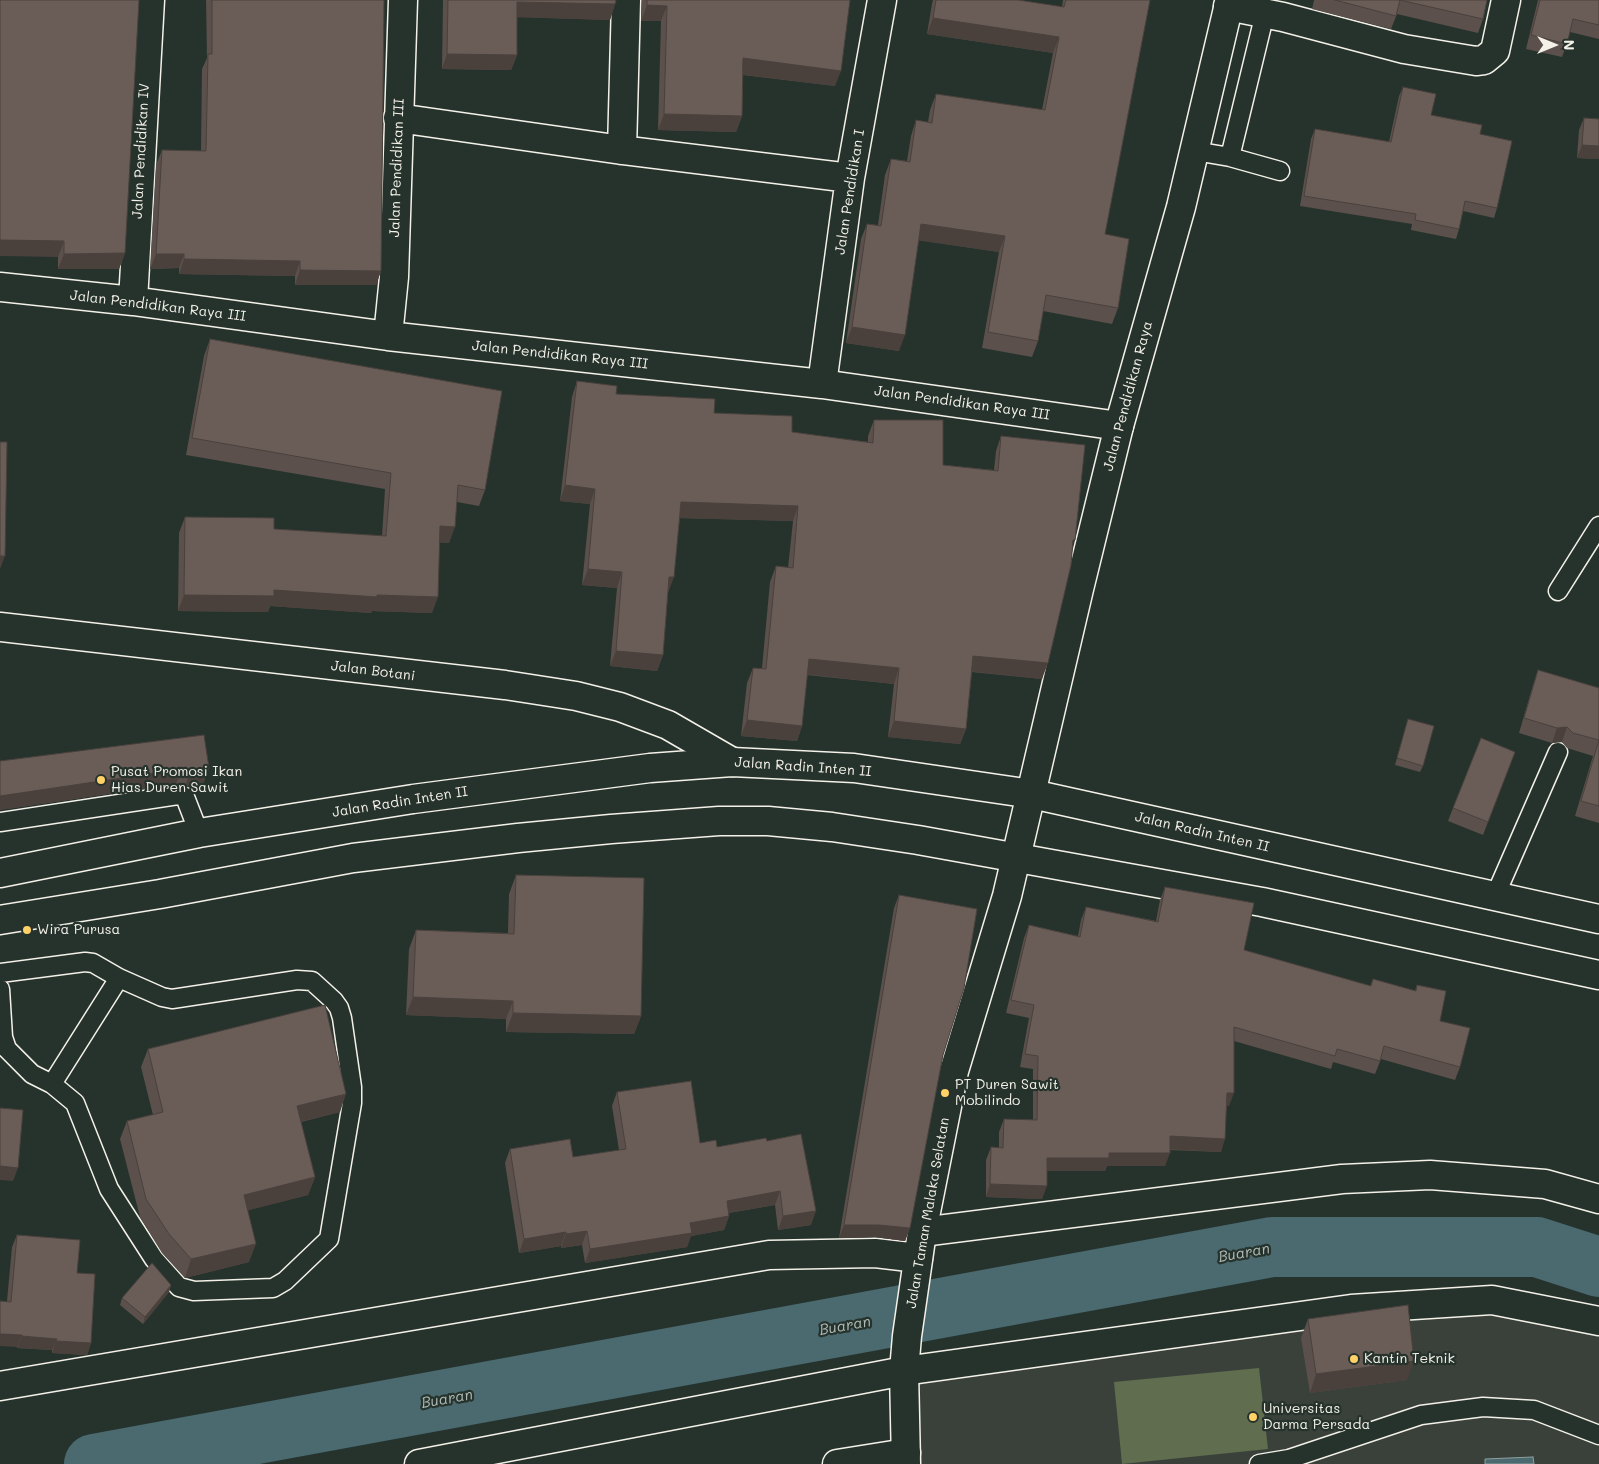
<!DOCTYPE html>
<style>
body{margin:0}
#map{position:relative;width:1599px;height:1464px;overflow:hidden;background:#26332d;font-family:Mali,sans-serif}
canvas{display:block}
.north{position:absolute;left:1529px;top:20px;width:50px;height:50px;-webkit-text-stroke:4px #26332d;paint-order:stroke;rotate:90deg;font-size:14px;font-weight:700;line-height:20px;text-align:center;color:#f4f1e8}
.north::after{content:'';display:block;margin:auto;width:18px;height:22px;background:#f4f1e8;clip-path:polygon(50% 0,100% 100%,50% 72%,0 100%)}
</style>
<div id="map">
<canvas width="1599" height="1464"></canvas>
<div class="north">N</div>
</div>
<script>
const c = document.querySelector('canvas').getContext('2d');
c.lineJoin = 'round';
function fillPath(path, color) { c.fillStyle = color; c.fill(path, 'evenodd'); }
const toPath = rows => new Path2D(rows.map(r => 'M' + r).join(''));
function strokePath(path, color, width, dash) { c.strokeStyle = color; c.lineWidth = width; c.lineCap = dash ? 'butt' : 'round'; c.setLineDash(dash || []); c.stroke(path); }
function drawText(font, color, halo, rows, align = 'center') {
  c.font = font + ' Mali,sans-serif'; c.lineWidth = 4.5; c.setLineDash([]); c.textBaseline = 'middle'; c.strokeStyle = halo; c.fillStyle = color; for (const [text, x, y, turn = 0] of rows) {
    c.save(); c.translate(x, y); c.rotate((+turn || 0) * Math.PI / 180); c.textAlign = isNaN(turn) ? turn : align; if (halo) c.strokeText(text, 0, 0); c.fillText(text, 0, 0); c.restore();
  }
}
const built = toPath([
 [1492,1300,1599,1321,1599,1464,909,1464,904,1371]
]);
const green = toPath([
 [1259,1368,1268,1449,1122,1464,1114,1382]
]);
const water = toPath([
 [1533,1457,1534,1464,1485,1464,1485,1459,1533,1457]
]);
const river = toPath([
 [94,1464,1272,1247,1537,1247,1599,1267]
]);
const lane = toPath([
 [1265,13,1230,157,1280,171],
 [1195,151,1230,157],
 [1558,591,1599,526],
 [0,822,178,795,185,797,199,833],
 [1495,896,1558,752],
 [0,973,85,962,93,963,119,978,162,997,172,999,297,980,312,981,334,1001,339,1008,342,1018,352,1087,352,1103,329,1239,285,1281,273,1288,194,1291,179,1287,154,1259,109,1189,75,1103,52,1084,32,1074,7,1049,3,1037,0,989],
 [52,1084,119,978],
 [1259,1464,1289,1459,1421,1415,1483,1407,1534,1410,1599,1435]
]);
const street = toPath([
 [1228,6,1283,17,1404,49,1476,61,1484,60,1495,51,1506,0],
 [398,118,622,150,850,178],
 [622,150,626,0],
 [0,287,133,301,388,336,822,384,1119,426],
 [133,301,150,0],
 [388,336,394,277,403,0],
 [822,384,850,178,882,0],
 [0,627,505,685,576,696,620,707,668,725,732,762],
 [922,1232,1342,1179,1430,1175,1545,1184,1599,1199],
 [0,1386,769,1255,875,1253,918,1258],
 [419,1464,904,1371,1351,1309,1492,1300,1599,1321],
 [837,1464,906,1453]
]);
const secondary = toPath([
 [906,1464,904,1371,907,1336,922,1232,954,1071,1007,896,1079,589,1119,426,1181,207,1230,0]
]);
const primary = toPath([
 [0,873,199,833,413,799,650,768,732,762,854,768,1032,794,1599,919],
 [0,920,160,894,353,858,518,838,611,829,719,821,768,821,832,827,918,840,1262,902,1599,975]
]);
const wall = toPath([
 [0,0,125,253,119,269,58,269,58,257],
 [206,0,384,0,381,271,376,285,295,285,295,276,179,274,179,268,150,269,156,165,162,150,201,151,202,69,207,58],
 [443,0,616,0,615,4,610,20,517,17,517,55,511,70,442,69],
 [642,0,850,0,835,86,743,75,742,116,736,132,658,130,661,21,641,21],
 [933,0,1018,0,1062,7,1063,0,1150,0,1105,234,1118,308,1112,324,1043,311,1038,341,1032,357,982,348,999,252,918,240,899,351,846,343,861,239,867,224,878,225,885,175,891,159,907,161,911,136,916,120,928,122,930,110,936,94,1042,110,1053,53,927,34,932,4],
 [1314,0,1487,0,1483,19,1478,33,1397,14,1391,29,1312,9],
 [1538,0,1599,0,1599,39,1570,32,1567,44,1562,57,1526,49],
 [1403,87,1431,115,1480,134,1497,208,1494,218,1463,211,1459,229,1456,239,1411,230,1412,224,1300,206,1311,139,1315,129,1389,142,1399,96],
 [1584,118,1599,119,1599,159,1577,158,1579,130],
 [210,339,485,490,479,506,457,502,449,543,439,542,432,613,372,611,371,613,270,606,268,612,178,611,179,533,185,517,274,529,382,536,385,489,186,455,204,356],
 [577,381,616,394,714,413,792,432,868,442,868,436,874,420,943,465,994,470,996,451,1001,436,1072,548,1042,679,972,672,966,729,960,744,888,737,894,684,807,675,802,726,797,741,741,736,747,683,753,668,762,668,770,582,776,566,788,568,793,521,680,518,668,593,663,655,657,671,610,666,617,588,582,585,590,504,560,501,572,397],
 [1538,670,1599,688,1599,823,1575,816,1593,756,1567,748,1562,742,1552,743,1519,733,1533,685],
 [1408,719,1423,766,1420,772,1395,765],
 [1515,752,1483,835,1448,821,1453,808],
 [0,761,209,768,203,784,185,786,176,784,0,810],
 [516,875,641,1016,634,1034,506,1032,506,1019,406,1015,409,949,416,930,508,933,509,894],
 [1165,887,1244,950,1370,986,1373,979,1415,991,1417,985,1440,1021,1460,1067,1455,1080,1381,1059,1375,1074,1333,1062,1331,1069,1234,1041,1229,1106,1227,1106,1221,1152,1170,1150,1165,1166,1107,1166,1105,1171,1047,1171,1042,1199,986,1197,986,1160,991,1147,999,1148,999,1132,1004,1119,1033,1120,1033,1069,1020,1067,1029,1018,1006,1013,1024,938,1029,925,1078,936,1081,920,1086,907,1156,921,1160,900],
 [899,895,943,1055,910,1228,905,1241,875,1237,839,1238,894,908],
 [148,1049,340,1112,301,1122,315,1177,308,1195,248,1210,249,1262,185,1278,162,1253,140,1217,120,1139,127,1121,153,1115,141,1067],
 [617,1092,700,1143,717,1147,767,1141,811,1225,778,1230,775,1205,729,1213,729,1216,724,1230,691,1236,687,1247,585,1263,582,1245,561,1248,561,1246,519,1253,505,1163,510,1149,573,1157,619,1150,612,1106],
 [17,1235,77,1273,91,1343,87,1355,52,1353,52,1350,17,1348,7,1301,12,1247],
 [171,1285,169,1292,143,1324,120,1305,122,1298],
 [1308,1319,1407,1380,1310,1393,1301,1338]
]);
const shadedWall = toPath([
 [517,2,615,4,610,20,511,17],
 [647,5,667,6,661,21,641,21],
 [933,18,1059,37,1053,53,927,34],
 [447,54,517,55,511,70,442,69],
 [743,58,841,71,835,86,737,74],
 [664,114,742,116,736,132,658,130],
 [1582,145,1599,146,1599,159,1577,158],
 [921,224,1005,236,999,252,915,240],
 [0,240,64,241,58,257,0,256],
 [125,253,119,269,58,269,64,254],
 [156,254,184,254,179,268,150,269],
 [184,259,300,261,295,276,179,274],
 [300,270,381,271,376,285,295,285],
 [852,327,905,335,899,351,846,343],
 [565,485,595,489,590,504,560,501],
 [681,502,798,506,793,521,675,518],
 [440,526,455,527,449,543,434,542],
 [0,556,5,556,0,569],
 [588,569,622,572,617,588,582,585],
 [669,577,674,577,668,593,664,592],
 [274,590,377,595,438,597,432,613,372,611,371,613,270,606,268,612,178,611,184,595],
 [616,651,663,655,657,671,610,666],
 [973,656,1048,663,1042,679,967,671],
 [809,659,899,668,894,684,803,674],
 [747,720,802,726,797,741,741,736],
 [894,721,966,729,960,744,888,737],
 [1567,727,1562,742,1552,743,1557,728],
 [209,768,203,784,185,786,191,771],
 [182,769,176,784,0,810,0,796],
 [413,997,513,1001,506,1019,406,1015],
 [513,1013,641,1016,634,1034,506,1032],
 [1227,1093,1234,1093,1229,1106,1223,1106],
 [346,1094,340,1112,290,1124,297,1106],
 [1170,1136,1225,1139,1221,1152,1165,1149],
 [1109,1153,1170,1153,1165,1166,1107,1166,1105,1171,1043,1171,1047,1158],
 [0,1166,18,1168,13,1181,0,1180],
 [315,1177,308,1195,238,1213,244,1195],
 [990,1184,1047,1186,1042,1199,986,1197],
 [780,1191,775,1205,722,1214,727,1201],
 [816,1211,811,1225,778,1230,783,1216],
 [729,1216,724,1230,691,1236,687,1247,585,1263,590,1249,690,1223],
 [844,1225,879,1225,910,1228,905,1241,875,1237,839,1238],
 [587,1231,582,1245,561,1248,566,1234],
 [566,1232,561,1246,519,1253,524,1239],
 [256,1244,249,1262,185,1278,191,1259],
 [171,1285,169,1292,143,1324,145,1317],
 [0,1334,22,1335,17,1347,0,1346],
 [22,1336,57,1339,52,1350,17,1348],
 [56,1341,91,1343,87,1355,52,1353],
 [1414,1361,1407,1380,1310,1393,1316,1374]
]);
const building = toPath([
 [0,0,139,0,125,253,64,254,64,241,0,240,0,0],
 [212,0,384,0,381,271,300,270,300,261,184,259,184,254,156,254,162,150,206,151,208,54,212,54,212,0],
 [448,0,616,0,615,4,517,2,517,55,447,54,448,0],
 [647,0,850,0,841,71,743,58,742,116,664,114,667,6,647,5,647,0],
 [936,0,1018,0,1064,7,1066,0,1150,0,1105,234,1129,239,1118,308,1046,295,1038,341,988,332,1005,236,921,224,905,335,852,327,867,224,881,226,891,159,910,162,916,120,932,123,936,94,1045,110,1059,37,933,18,936,0],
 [1335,0,1400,0,1396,16,1335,0],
 [1400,0,1487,0,1483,19,1400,0],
 [1540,0,1599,0,1599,25,1573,19,1567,44,1531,35,1540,0],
 [1403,87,1436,94,1431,115,1482,125,1480,134,1512,141,1497,208,1465,201,1459,229,1415,220,1416,214,1304,196,1315,129,1391,142,1403,87],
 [1584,118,1599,119,1599,146,1582,145,1584,118],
 [210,339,502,391,485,490,458,485,455,527,440,526,438,597,377,595,377,597,274,590,274,596,184,595,185,517,274,518,274,529,386,536,391,473,192,438,210,339],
 [577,381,617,386,616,394,715,399,714,413,792,416,792,432,873,443,874,420,943,420,943,465,998,471,1001,436,1085,445,1075,540,1073,540,1071,565,1048,663,973,656,966,729,894,721,899,668,809,659,802,726,747,720,753,668,766,669,776,566,793,568,798,506,681,502,674,577,669,577,663,655,616,651,622,572,588,569,595,489,565,485,577,381],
 [0,442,7,442,5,556,0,556,0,442],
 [1538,670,1599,688,1599,806,1581,801,1599,740,1573,733,1567,727,1557,728,1524,718,1538,670],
 [1408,719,1434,726,1423,766,1397,758,1408,719],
 [204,735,209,768,191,771,182,769,0,796,0,761,204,735],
 [1481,738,1515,752,1488,822,1453,808,1481,738],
 [516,875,644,878,641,1016,513,1013,513,1001,413,997,416,930,514,934,516,875],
 [1165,887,1254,903,1244,950,1371,986,1373,979,1416,991,1417,985,1446,991,1440,1021,1470,1028,1460,1067,1384,1046,1380,1061,1337,1049,1335,1056,1234,1027,1234,1093,1227,1093,1225,1139,1170,1136,1170,1153,1109,1153,1109,1158,1047,1158,1047,1186,990,1184,991,1147,1003,1148,1004,1119,1037,1120,1038,1056,1025,1054,1034,1005,1011,1000,1029,925,1080,937,1086,907,1158,922,1165,887],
 [899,895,977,909,964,988,943,1055,910,1228,879,1225,844,1225,899,895],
 [325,1005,346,1094,297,1106,315,1177,244,1195,256,1244,191,1259,169,1234,146,1199,127,1121,163,1112,148,1049,325,1005],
 [691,1081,700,1143,716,1140,717,1147,766,1138,767,1141,801,1134,816,1211,783,1216,780,1191,727,1201,729,1216,690,1223,692,1233,590,1249,587,1231,566,1234,566,1232,524,1239,510,1149,570,1139,573,1157,626,1149,617,1092,691,1081],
 [0,1108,23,1110,18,1168,0,1166,0,1108],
 [17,1235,80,1240,77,1273,95,1274,91,1343,56,1341,57,1339,22,1336,22,1335,0,1334,0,1301,11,1302,17,1235],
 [152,1263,171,1285,145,1317,122,1298,152,1263],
 [1408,1305,1414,1361,1316,1374,1308,1319,1408,1305]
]);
const markers = [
 [101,780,5,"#ffd166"],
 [27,930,5,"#ffd166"],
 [945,1093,5,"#ffd166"],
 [1354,1359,5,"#ffd166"],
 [1253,1417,5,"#ffd166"]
];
const streetNames = [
 ["Jalan Pendidikan IV",141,151,-87],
 ["Jalan Pendidikan III",397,168,-88],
 ["Jalan Pendidikan I",850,192,-81],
 ["Jalan Pendidikan Raya III",158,306,7],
 ["Jalan Pendidikan Raya III",560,355,6],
 ["Jalan Pendidikan Raya",1128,396,-75],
 ["Jalan Pendidikan Raya III",962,403,8],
 ["Jalan Botani",373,671,7],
 ["Jalan Radin Inten II",803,767,4],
 ["Jalan Radin Inten II",400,802,-9],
 ["Jalan Radin Inten II",1202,832,13],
 ["Jalan Taman Malaka Selatan",928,1213,-80]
];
const poiNames = [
 ["Pusat Promosi Ikan",111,772],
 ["Hias Duren Sawit",111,788],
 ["Wira Purusa",37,930],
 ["PT Duren Sawit",955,1085],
 ["Mobilindo",955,1101],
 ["Kantin Teknik",1364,1359],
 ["Universitas",1263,1409],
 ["Darma Persada",1263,1425]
];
const waterNames = [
 ["Buaran",1244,1253,-10],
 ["Buaran",845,1326,-10],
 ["Buaran",447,1399,-10]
];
fillPath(built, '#3a403a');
fillPath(green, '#606d4f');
fillPath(water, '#4a6a70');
strokePath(water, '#8ea0a0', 1);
strokePath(river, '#4a6a70', 60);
strokePath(lane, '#f4f1e8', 21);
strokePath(street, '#f4f1e8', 31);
strokePath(secondary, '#f4f1e8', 31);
strokePath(primary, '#f4f1e8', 31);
strokePath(lane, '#26332d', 18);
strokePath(street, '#26332d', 28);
strokePath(secondary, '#26332d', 28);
strokePath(primary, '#26332d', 28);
fillPath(wall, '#5b504b');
fillPath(shadedWall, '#4a413d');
fillPath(building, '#6a5d57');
strokePath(building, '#4a413d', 1);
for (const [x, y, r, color] of markers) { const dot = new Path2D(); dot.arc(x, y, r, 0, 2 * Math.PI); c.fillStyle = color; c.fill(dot); strokePath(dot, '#26332d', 2); }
drawText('14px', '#f4f1e8', '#26332d', streetNames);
drawText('14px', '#f4f1e8', '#26332d', poiNames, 'left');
drawText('italic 15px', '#b0bbb8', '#26332d', waterNames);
</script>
